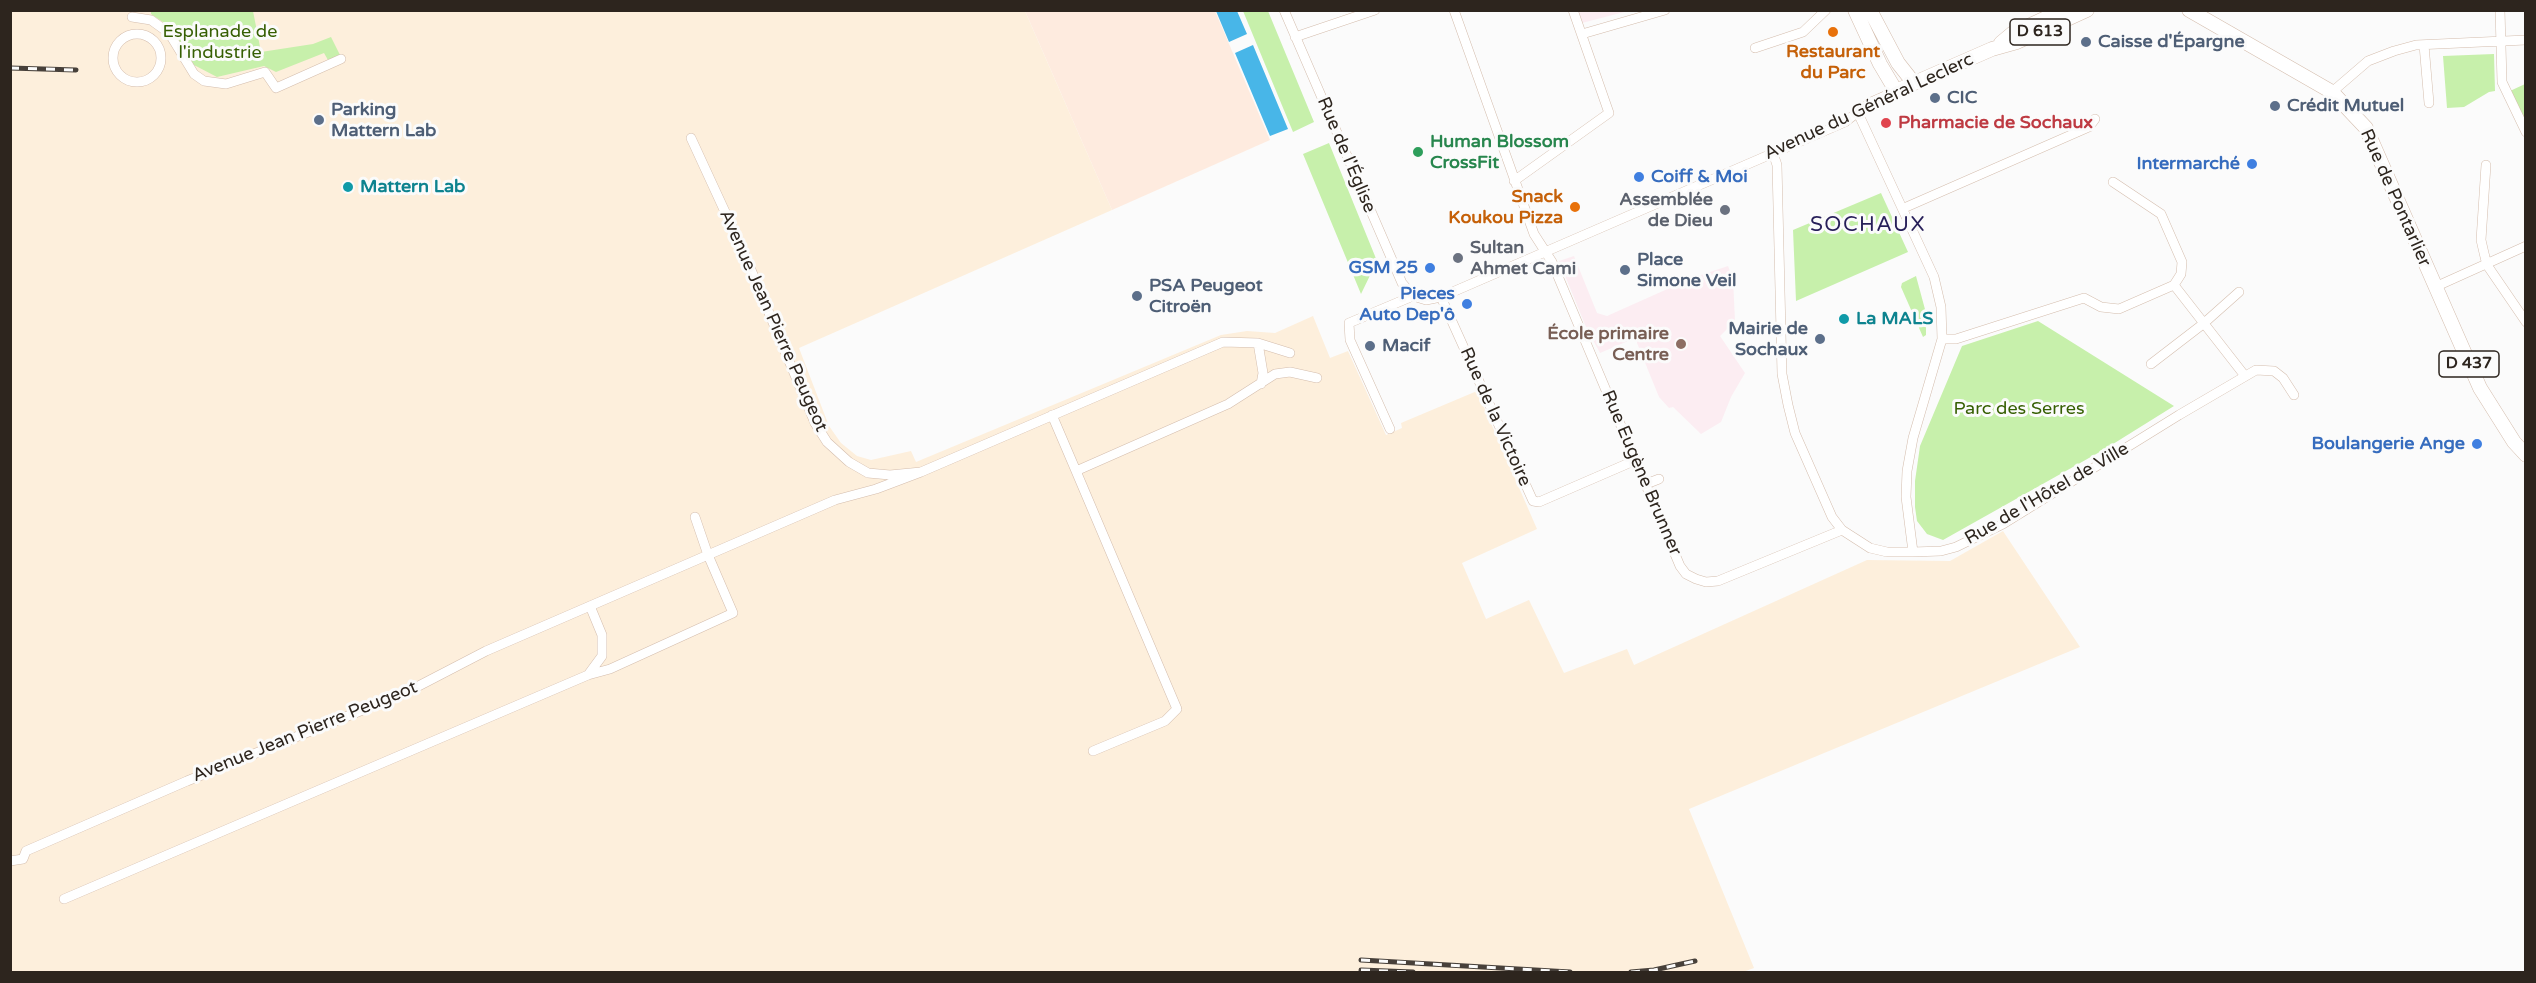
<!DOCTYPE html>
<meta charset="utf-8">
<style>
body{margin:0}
#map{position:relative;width:2536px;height:983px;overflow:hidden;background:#fbfbfb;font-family:"Varela Round",sans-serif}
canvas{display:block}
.frame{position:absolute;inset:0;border:12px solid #2d251e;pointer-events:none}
</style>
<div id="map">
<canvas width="2536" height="983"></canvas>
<div class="frame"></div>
</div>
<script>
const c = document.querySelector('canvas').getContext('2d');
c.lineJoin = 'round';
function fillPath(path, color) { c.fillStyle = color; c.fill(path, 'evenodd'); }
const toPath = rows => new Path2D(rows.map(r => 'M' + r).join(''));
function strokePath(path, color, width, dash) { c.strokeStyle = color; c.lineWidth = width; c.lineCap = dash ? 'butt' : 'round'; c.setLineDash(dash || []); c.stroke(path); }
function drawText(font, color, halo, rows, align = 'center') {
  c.font = font + ' "Varela Round",sans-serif'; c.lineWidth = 6; c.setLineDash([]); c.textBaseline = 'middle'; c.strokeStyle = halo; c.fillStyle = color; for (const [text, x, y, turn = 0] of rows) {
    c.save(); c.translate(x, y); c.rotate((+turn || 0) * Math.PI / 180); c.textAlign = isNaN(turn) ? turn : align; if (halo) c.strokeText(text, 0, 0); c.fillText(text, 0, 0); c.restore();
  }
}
const built = toPath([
 [1025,11,1215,11,1270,140,1112,210]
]);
const industrial = toPath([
 [10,11,1025,11,1112,210,799,348,829,426,841,443,857,456,871,460,911,451,916,462,1221,335,1247,331,1275,333,1313,316,1330,358,1348,351,1386,435,1402,428,1401,423,1477,391,1537,529,1462,563,1486,619,1529,600,1564,673,1627,649,1634,665,1867,560,1950,561,2003,531,2080,647,1689,809,1754,968,1743,972,11,972]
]);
const education = toPath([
 [1576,11,1628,11,1582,23],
 [1574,256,1597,313,1607,316,1692,278,1728,266,1733,279,1735,321,1720,336,1745,373,1731,397,1721,422,1701,434,1673,407,1669,408,1659,397,1635,338,1600,353,1586,327,1559,261]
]);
const green = toPath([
 [151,11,253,11,261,52,313,44,331,37,340,55,328,60,324,53,276,72,264,66,217,77,194,65,166,24,151,14],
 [1243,11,1268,11,1314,122,1293,132],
 [2494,54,2495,91,2489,92,2464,107,2447,108,2443,56],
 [2525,84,2525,125,2510,91],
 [1329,143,1377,261,1361,294,1303,154],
 [1881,193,1908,252,1796,301,1793,230],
 [1916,276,1926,313,1926,335,1923,337,1901,287,1902,283],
 [2038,321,2174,406,2105,449,1943,540,1927,534,1917,521,1915,507,1915,481,1920,446,1962,346]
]);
const water = toPath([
 [1216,11,1237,11,1247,34,1229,42],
 [1253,45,1288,129,1270,136,1235,53]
]);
const street = toPath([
 [1284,10,1402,283,1413,296,1426,300,1441,297,1845,122,1871,102,1896,91],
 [1454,10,1534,234,1552,262,1680,566,1686,574,1696,579,1706,582,1718,581,1842,530],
 [2500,10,2502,82,2526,132],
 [132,17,151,20,169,33,194,74,204,81,226,84,265,72,276,88,341,59],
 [1582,34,1665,10],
 '113 58a24 24 0 1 1 48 0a24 24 0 1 1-48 0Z',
 [1295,37,1375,10],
 [2424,45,2429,103],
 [1755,48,1803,32,1826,10],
 [2332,92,2368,61,2394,51,2416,45,2526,40],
 [1858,113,1934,277,1941,307,1942,339,1913,438,1907,471,1906,497,1913,552],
 [691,138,744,253,815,423,827,442,849,462,868,473,890,475,921,472,1223,342,1258,343,1290,353],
 [1773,153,1777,165,1782,374,1788,405,1795,433,1832,517,1842,530,1870,548,1887,552,1913,552,1941,551,1956,547,2003,524,2179,415,2256,370,2274,371,2283,378,2294,395],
 [2486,165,2481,240,2484,253,2487,265,2526,322],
 [1514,181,1609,113,1573,10],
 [1904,208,2089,127,2095,119],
 [2174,285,2245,376],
 [2435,287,2526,246],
 [1441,297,1533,501,1539,502,1636,460],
 [1942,339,1956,339,2084,298,2101,307,2119,309,2174,285,2181,274,2182,262,2161,214,2113,182],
 [1258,343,1263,373,1261,384],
 [2151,364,2203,324,2239,292],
 [1052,415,1076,471],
 [1390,429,1350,340,1349,323,1413,296],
 [1646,484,1659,479],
 [588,675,602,656,602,635,590,606],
 [1093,751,1165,721,1177,709,1076,471,1228,404,1275,374,1290,372,1317,378],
 [10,861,23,859,26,851,187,781,407,692,486,651,835,500,876,489,921,472],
 [64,899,588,675,610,669,733,613,708,555,695,517]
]);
const primary = toPath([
 [1855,10,1880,64,1896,91,1992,49,2017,42,2087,10],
 [1870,10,1898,63,1913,82],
 [2189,10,2332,92,2366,128,2480,388,2514,442,2526,455],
 [2001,43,2013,33,2063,10]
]);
const rail = toPath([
 [10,68,76,70],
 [1361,960,1570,972],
 [1361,970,1413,972],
 [1631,972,1654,970,1695,961]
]);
const markers = [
 [1833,32,6,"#e8710a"],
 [2086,42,6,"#5c6f8a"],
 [1935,98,6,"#5c6f8a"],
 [2275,106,6,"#5c6f8a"],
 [319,120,6,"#5c6f8a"],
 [1886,123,6,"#e0444e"],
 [1418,152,6,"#2e9e5b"],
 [2252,164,6,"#3f7fe0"],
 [1639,177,6,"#3f7fe0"],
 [348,187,6,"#0f9aa8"],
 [1575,207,6,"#e8710a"],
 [1725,210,6,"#6b7280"],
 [1458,258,6,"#6b7280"],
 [1430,268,6,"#3f7fe0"],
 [1625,270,6,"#5c6f8a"],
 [1137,296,6,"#5c6f8a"],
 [1467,304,6,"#3f7fe0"],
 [1844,319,6,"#0f9aa8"],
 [1820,339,6,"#5c6f8a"],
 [1681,344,6,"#8d6e63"],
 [1370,346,6,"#5c6f8a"],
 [2477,444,6,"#3f7fe0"]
];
const shields = [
 [2040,32,60],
 [2469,364,60]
];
const shieldNames = [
 ["D 613",2040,32],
 ["D 437",2469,364]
];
const parkNames = [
 ["Esplanade de",220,32],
 ["l'industrie",220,53],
 ["Parc des Serres",2019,409]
];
const serviceNames = [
 ["Caisse d'Épargne",2098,42],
 ["CIC",1947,98],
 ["Crédit Mutuel",2287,106],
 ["Parking",331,110],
 ["Mattern Lab",331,131],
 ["Place",1637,260],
 ["Simone Veil",1637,281],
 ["PSA Peugeot",1149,286],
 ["Citroën",1149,307],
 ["Mairie de",1808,329,"right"],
 ["Sochaux",1808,350,"right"],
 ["Macif",1382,346]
];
const foodNames = [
 ["Restaurant",1833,52],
 ["du Parc",1833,73],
 ["Snack",1563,197,"right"],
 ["Koukou Pizza",1563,218,"right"]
];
const streetNames = [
 ["Avenue du Général Leclerc",1869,107,-25],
 ["Rue de l'Église",1346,155,67],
 ["Rue de Pontarlier",2395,198,66],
 ["Avenue Jean Pierre Peugeot",773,321,66],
 ["Rue de la Victoire",1495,417,66],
 ["Rue Eugène Brunner",1641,473,67],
 ["Rue de l'Hôtel de Ville",2047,494,-30],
 ["Avenue Jean Pierre Peugeot",305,732,-22]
];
const healthNames = [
 ["Pharmacie de Sochaux",1898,123]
];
const leisureNames = [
 ["Human Blossom",1430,142],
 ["CrossFit",1430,163]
];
const shopNames = [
 ["Intermarché",2240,164],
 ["Coiff & Moi",1651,177,"left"],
 ["GSM 25",1418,268],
 ["Pieces",1455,294],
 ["Auto Dep'ô",1455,315],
 ["Boulangerie Ange",2465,444]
];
const cultureNames = [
 ["Mattern Lab",360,187],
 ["La MALS",1856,319]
];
const worshipNames = [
 ["Assemblée",1713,200],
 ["de Dieu",1713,221],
 ["Sultan",1470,248,"left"],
 ["Ahmet Cami",1470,269,"left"]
];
const educationNames = [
 ["École primaire",1669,334],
 ["Centre",1669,355]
];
const quarterNames = [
 ["SOCHAUX",1868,225]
];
fillPath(built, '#feebdf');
fillPath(industrial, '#fdefdc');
fillPath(education, '#fcedf2');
fillPath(green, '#c7f0ab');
fillPath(water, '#48b6e8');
strokePath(street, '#d4bdad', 10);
strokePath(primary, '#d4bdad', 15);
strokePath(street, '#fff', 9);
strokePath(primary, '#fff', 14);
strokePath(rail, '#47403a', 5);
strokePath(rail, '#fbfbfb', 3, [9]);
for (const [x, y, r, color] of markers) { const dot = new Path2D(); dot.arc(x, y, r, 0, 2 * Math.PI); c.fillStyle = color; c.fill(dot); strokePath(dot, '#fbfbfb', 2); }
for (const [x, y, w] of shields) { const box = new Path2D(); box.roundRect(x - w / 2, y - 13, w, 26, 4.5); c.fillStyle = '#fbfbfb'; c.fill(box); strokePath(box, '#2d251e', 1.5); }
drawText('bold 16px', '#2d251e', null, shieldNames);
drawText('18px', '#365f03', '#fbfbfb', parkNames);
drawText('bold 18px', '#4e5e75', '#fbfbfb', serviceNames, 'left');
drawText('bold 18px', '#c56008', '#fbfbfb', foodNames);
drawText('18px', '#2d251e', '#fbfbfb', streetNames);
drawText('bold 18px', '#be3a42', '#fbfbfb', healthNames, 'left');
drawText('bold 18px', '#27864d', '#fbfbfb', leisureNames, 'left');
drawText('bold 18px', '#366cbe', '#fbfbfb', shopNames, 'right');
drawText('bold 18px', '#0d838f', '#fbfbfb', cultureNames, 'left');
drawText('bold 18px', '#5b616d', '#fbfbfb', worshipNames, 'right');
drawText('bold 18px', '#785e54', '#fbfbfb', educationNames, 'right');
c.letterSpacing = '1.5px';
drawText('21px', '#271f59', '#fbfbfb', quarterNames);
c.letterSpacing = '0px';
</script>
